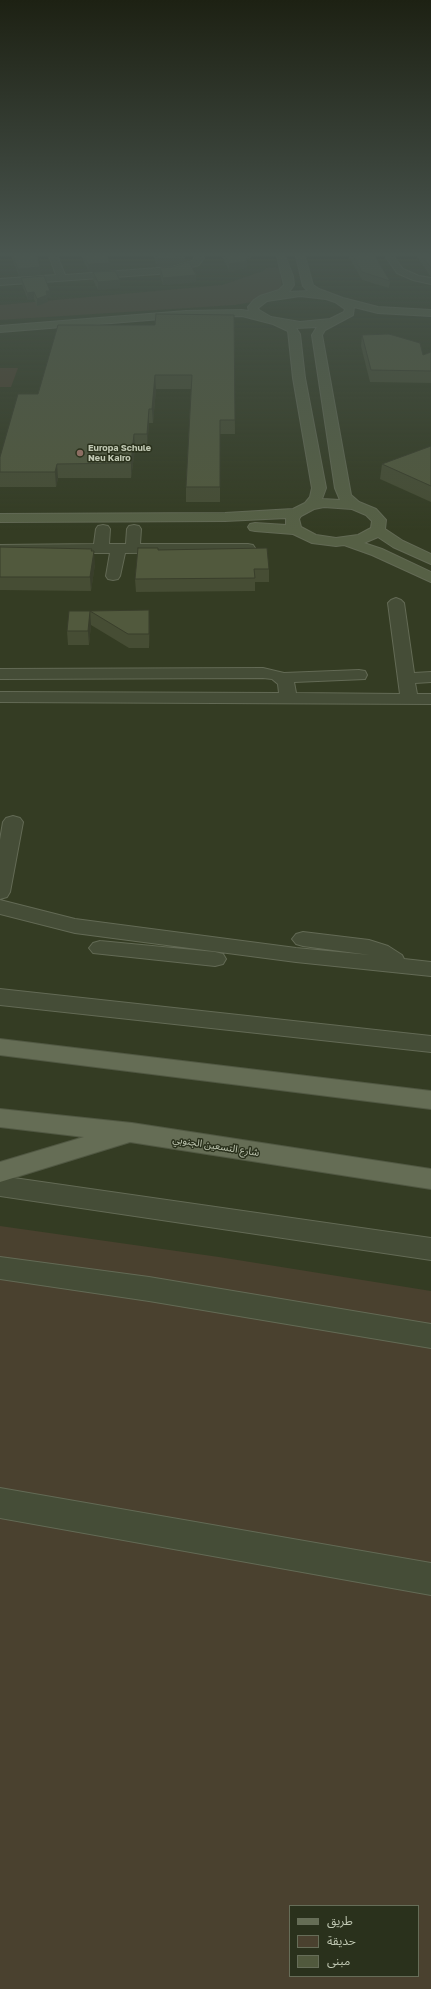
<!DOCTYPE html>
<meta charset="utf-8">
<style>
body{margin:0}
#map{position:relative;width:431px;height:1989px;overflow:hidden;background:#343c23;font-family:"Golos Text","Noto Sans Arabic",sans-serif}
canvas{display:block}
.legend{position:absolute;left:289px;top:1905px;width:130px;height:72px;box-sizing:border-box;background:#2a311c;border:1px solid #666d58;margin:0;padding:5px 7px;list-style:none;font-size:12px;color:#c0c8b3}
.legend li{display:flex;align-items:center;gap:8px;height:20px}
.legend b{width:20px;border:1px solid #666d58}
</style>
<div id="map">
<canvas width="431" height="1989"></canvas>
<ul class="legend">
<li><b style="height:5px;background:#656d55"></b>طريق</li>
<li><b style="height:11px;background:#4a412f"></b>حديقة</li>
<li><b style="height:11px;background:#51593d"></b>مبنى</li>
</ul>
</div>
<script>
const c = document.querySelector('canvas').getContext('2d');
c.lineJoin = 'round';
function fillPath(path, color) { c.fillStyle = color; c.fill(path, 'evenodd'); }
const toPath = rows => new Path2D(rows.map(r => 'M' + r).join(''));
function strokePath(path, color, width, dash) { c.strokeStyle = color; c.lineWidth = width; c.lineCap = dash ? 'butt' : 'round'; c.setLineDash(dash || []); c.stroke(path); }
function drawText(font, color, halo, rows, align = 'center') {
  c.font = font + ' "Golos Text","Noto Sans Arabic",sans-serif'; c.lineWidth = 3; c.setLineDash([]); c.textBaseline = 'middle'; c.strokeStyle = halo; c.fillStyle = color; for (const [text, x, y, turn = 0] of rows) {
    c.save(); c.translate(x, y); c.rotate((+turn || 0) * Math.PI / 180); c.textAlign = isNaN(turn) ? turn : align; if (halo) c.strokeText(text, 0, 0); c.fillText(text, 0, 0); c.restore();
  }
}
const green = toPath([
 [280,267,282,289,252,302,235,305,0,320,0,305,222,285,263,271,266,268],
 [0,368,18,368,11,387,0,387],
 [0,1226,219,1257,431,1291,431,1989,0,1989],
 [290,1906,418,1906,418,1976,290,1976]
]);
const street = toPath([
 [48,253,56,253,65,275,171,267,192,261,194,258,193,253,201,253,204,258,199,265,172,273,0,285,0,279,56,275,48,253],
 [383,253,391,253,403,269,419,276,431,278,431,284,413,280,397,273,383,253],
 [103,525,108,526,110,529,109,544,126,544,127,529,129,526,134,525,139,526,141,529,140,544,248,544,253,545,255,548,253,551,248,552,125,553,120,576,118,579,113,580,108,579,106,576,110,553,0,553,0,545,94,544,96,529,98,526,103,525],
 [396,598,401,600,404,603,414,673,431,672,431,682,415,683,417,694,431,694,431,704,0,702,0,692,279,693,278,684,272,679,263,678,0,679,0,669,263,668,284,673,359,670,365,671,367,675,365,679,294,682,296,693,400,694,388,603,391,600,396,598],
 [13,816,20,818,23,822,10,892,7,897,0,899,0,840,3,822,6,818,13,816],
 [0,900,75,919,296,948,370,955,303,946,296,944,292,939,296,934,303,932,369,940,388,946,402,955,404,959,431,962,431,976,296,962,75,933,0,914,0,900],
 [100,941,215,952,223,954,226,959,223,964,215,966,93,953,89,948,93,943,100,941],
 [0,989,431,1036,431,1052,0,1005,0,989],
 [0,1176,431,1238,431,1260,0,1196,0,1176],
 [0,1257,149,1277,431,1324,431,1348,149,1301,0,1279,0,1257],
 [0,1488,431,1563,431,1595,0,1518,0,1488]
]);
const secondary = toPath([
 [276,253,284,253,293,276,294,285,289,292,308,291,303,286,295,253,304,253,313,285,319,289,343,298,378,307,431,310,431,316,378,313,354,307,353,315,325,330,322,335,351,495,359,502,376,509,386,520,385,529,403,541,431,554,431,564,393,547,378,537,364,543,382,549,431,572,431,582,372,555,344,545,336,546,312,543,293,534,255,531,250,530,248,527,250,524,255,523,286,525,286,518,225,521,0,522,0,514,225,513,293,509,305,503,310,497,312,488,293,378,288,331,273,324,242,316,186,317,0,332,0,326,186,311,242,310,249,311,248,307,254,300,260,296,279,290,284,285,276,253],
 [300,296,326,299,335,302,345,309,344,312,330,319,300,322,271,317,259,310,258,308,267,301,300,296],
 [317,327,312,335,335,488,340,500,322,499,326,488,305,378,300,334,296,328,317,327],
 [324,507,352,509,366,515,372,521,371,528,358,535,336,538,316,535,301,527,299,519,301,516,314,509,324,507]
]);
const primary = toPath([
 [0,1039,431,1091,431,1109,0,1055,0,1039],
 [0,1109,132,1123,431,1169,431,1189,130,1142,0,1182,0,1162,84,1137,0,1127,0,1109]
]);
const wall = toPath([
 [11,253,12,253,40,267,41,275,19,276,11,256],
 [79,253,105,253,110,270,89,272],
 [153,253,184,253,185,254,185,261,171,266,157,267],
 [221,253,251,253,251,257,247,260,247,268,229,272],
 [347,253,373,253,390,281,389,288,362,280,347,254],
 [414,253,431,253,431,277],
 [160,268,196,275,196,282,163,285,160,275],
 [93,272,120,280,120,288,98,290,93,280],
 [21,278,51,298,47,298,48,302,37,306,34,299,28,300,22,285],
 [234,315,235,434,220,434,220,502,186,502,186,487,191,389,156,389,153,423,149,423,147,448,135,449,131,478,58,478,56,487,0,487,0,457,38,394,155,325],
 [362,335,423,355,431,352,431,383,370,382,361,346],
 [431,446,431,502,380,479,382,464],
 [0,547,92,551,95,564,91,591,0,590],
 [158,550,269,569,269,582,255,582,255,591,136,592,135,579],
 [90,611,91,625,89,645,68,645,67,631],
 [90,611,150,624,149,648,129,648,91,625]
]);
const shadedWall = toPath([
 [247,253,251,253,251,257,245,262,247,261,247,268,229,272,229,264],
 [185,254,185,261,171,266,157,267,157,259],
 [110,263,110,270,89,272,88,264],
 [40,267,41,275,19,276,18,269],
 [196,275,196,282,163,285,163,278],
 [120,280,120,288,98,290,98,282],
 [46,291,50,291,51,298,47,298,48,302,37,306,37,299],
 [34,292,34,299,28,300,27,293],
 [155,375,156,389,153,423,152,409],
 [149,409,149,423,147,448,147,434],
 [134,434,135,449,131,478,131,463],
 [57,464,58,478,56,487,55,472],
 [92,549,92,560,94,551,95,564,91,591,90,577],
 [149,610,150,624,149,648],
 [90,611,91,625,89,645,88,631]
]);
const building = toPath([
 [12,253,36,253,40,267,18,269,12,253],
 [82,253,105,253,110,263,88,264,82,253],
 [155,253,184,253,185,254,171,258,157,259,155,253],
 [224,253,247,253,245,254,247,261,229,264,224,253],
 [351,253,373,253,390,281,362,272,351,253],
 [420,253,431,253,431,268,420,253],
 [189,262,196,275,163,278,160,268,172,267,189,262],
 [115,271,120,280,98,282,93,272,115,271],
 [44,276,50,291,46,291,47,295,37,299,34,292,27,293,21,278,44,276],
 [156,314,234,315,235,420,220,420,220,487,186,487,192,375,155,375,152,409,149,409,147,434,134,434,131,463,57,464,55,472,0,472,0,457,18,394,38,394,58,325,155,325,156,314],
 [389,334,420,343,423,355,431,352,431,371,371,370,362,335,389,334],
 [431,446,431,486,382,464,431,446],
 [0,547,92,549,91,551,94,551,90,577,0,577,0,547],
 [138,548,158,548,158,550,267,548,269,569,254,569,255,578,135,579,138,548],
 [149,610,149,634,128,634,90,611,149,610],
 [69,611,90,611,88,631,67,631,69,611]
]);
const markers = [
 [80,453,4,"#8d6e63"]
];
const farPoinames = [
 ["Europa Schule",88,448],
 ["Neu Kairo",88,458]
];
const streetNames = [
 ["شارع التسعين الجنوبي",216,1146,9]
];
fillPath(green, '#4a412f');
strokePath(street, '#636a55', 2);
strokePath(secondary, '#636a55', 2);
strokePath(primary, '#515843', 2);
fillPath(street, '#454d37');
fillPath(secondary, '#566045');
fillPath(primary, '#656d55');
fillPath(wall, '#464d34');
fillPath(shadedWall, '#393e2b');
fillPath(building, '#51593d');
strokePath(building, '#393e2b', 1);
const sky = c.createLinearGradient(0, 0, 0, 531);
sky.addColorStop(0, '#1d2113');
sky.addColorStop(0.48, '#4a5650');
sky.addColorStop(1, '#4a565000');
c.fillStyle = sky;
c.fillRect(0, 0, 431, 531);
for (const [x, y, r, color] of markers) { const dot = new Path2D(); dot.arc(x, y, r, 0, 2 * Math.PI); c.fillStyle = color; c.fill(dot); strokePath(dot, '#2a311c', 1.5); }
drawText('bold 9px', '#c0c8b3', '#2a311c', farPoinames, 'left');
drawText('10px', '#c0c8b3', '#2a311c', streetNames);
</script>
